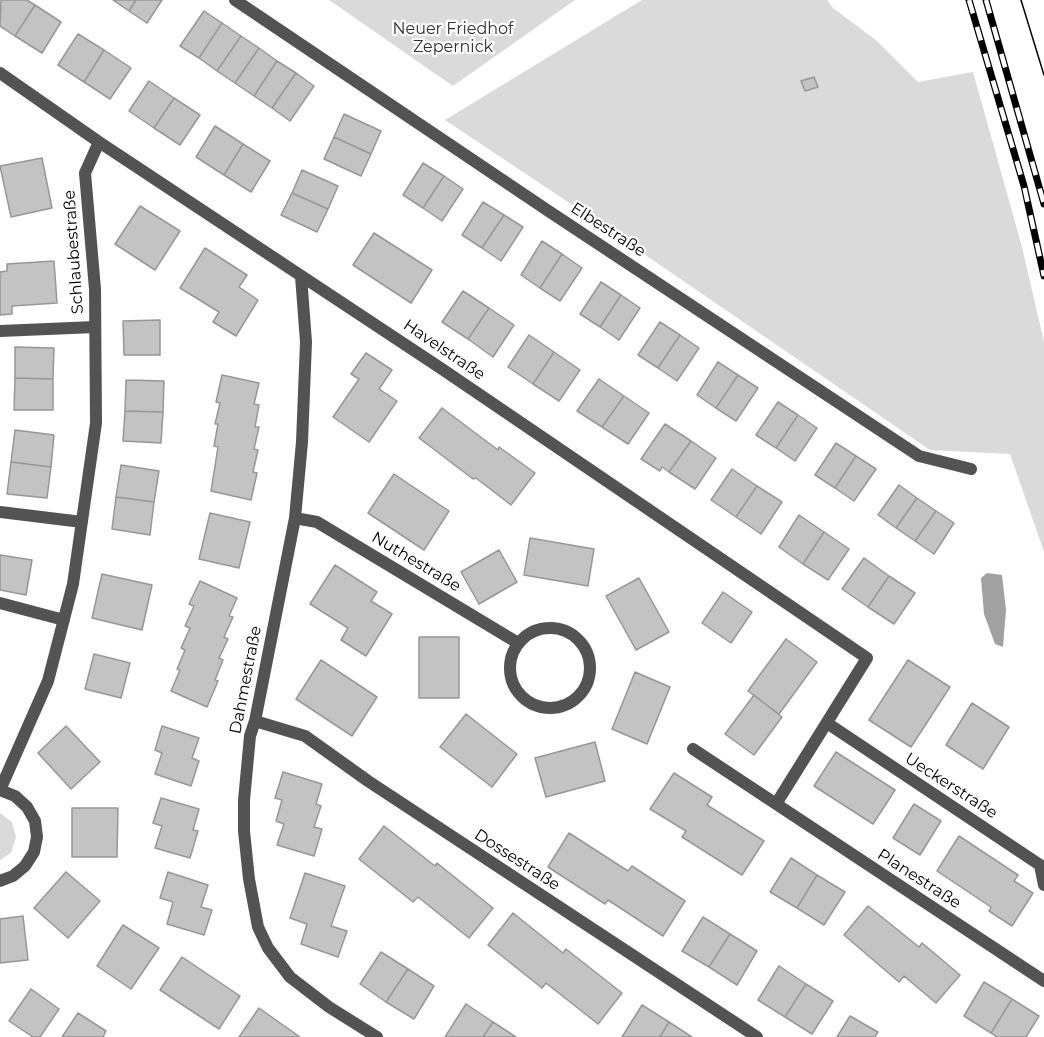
<!DOCTYPE html>
<meta charset="utf-8">
<style>
body{margin:0}
canvas{display:block;background:#fff}
</style>
<canvas width="1044" height="1037"></canvas>
<script>
const c = document.querySelector('canvas').getContext('2d');
c.lineJoin = 'round';
function fillPath(path, color) { c.fillStyle = color; c.fill(path, 'evenodd'); }
const toPath = rows => new Path2D(rows.map(r => 'M' + r).join(''));
function strokePath(path, color, width, dash) { c.strokeStyle = color; c.lineWidth = width; c.lineCap = dash ? 'butt' : 'round'; c.setLineDash(dash || []); c.stroke(path); }
function drawText(font, color, halo, rows, align = 'center') {
  c.font = font + ' Montserrat,sans-serif'; c.lineWidth = 4.5; c.setLineDash([]); c.textBaseline = 'middle'; c.strokeStyle = halo; c.fillStyle = color; for (const [text, x, y, turn = 0] of rows) {
    c.save(); c.translate(x, y); c.rotate((+turn || 0) * Math.PI / 180); c.textAlign = isNaN(turn) ? turn : align; if (halo) c.strokeText(text, 0, 0); c.fillText(text, 0, 0); c.restore();
  }
}
const green = toPath([
 [329,0,575,0,453,86],
 [642,0,827,0,833,8,877,41,918,82,973,72,1022,247,1044,342,1044,552,1010,454,930,450,571,204,445,120],
 [0,813,12,822,16,837,11,853,0,860]
]);
const water = toPath([
 [987,573,1002,575,1006,610,1003,647,995,644,984,614,981,578]
]);
const building = toPath([
 [1,0,27,0,35,5,15,36,0,26,1,0],
 [113,0,136,0,129,11,113,0],
 [136,0,162,0,147,23,129,11,136,0],
 [35,5,61,22,42,53,15,36,35,5],
 [204,11,222,23,199,58,180,46,204,11],
 [222,23,241,36,217,71,199,58,222,23],
 [78,34,104,50,84,82,58,65,78,34],
 [241,36,259,48,235,83,217,71,241,36],
 [259,48,277,61,254,96,235,83,259,48],
 [104,50,131,68,110,99,84,82,104,50],
 [277,61,296,73,272,108,254,96,277,61],
 [296,73,314,86,290,121,272,108,296,73],
 [814,77,818,87,805,91,801,81,814,77],
 [149,81,174,98,154,128,129,111,149,81],
 [174,98,200,115,180,145,154,128,174,98],
 [344,114,381,131,371,154,334,137,344,114],
 [215,126,243,144,224,175,196,157,215,126],
 [334,137,371,154,361,176,324,159,334,137],
 [243,144,270,161,251,192,224,175,243,144],
 [42,158,52,208,11,217,0,166,42,158],
 [423,163,444,176,423,208,403,195,423,163],
 [302,170,338,186,328,209,292,193,302,170],
 [444,176,463,189,442,221,423,208,444,176],
 [292,193,328,209,317,232,281,215,292,193],
 [483,202,504,215,482,248,462,235,483,202],
 [140,206,180,231,155,270,115,244,140,206],
 [504,215,523,227,501,261,482,248,504,215],
 [374,233,432,270,411,303,353,265,374,233],
 [542,241,562,254,540,288,521,275,542,241],
 [205,248,247,275,239,287,258,300,236,336,213,322,219,312,180,288,205,248],
 [562,254,582,268,560,301,540,288,562,254],
 [54,261,57,303,12,306,12,314,0,315,0,272,7,271,7,264,54,261],
 [601,282,621,295,600,327,580,314,601,282],
 [463,291,489,308,468,339,442,322,463,291],
 [621,295,640,308,619,340,600,327,621,295],
 [489,308,514,325,493,357,468,339,489,308],
 [160,320,160,355,124,355,123,321,160,320],
 [660,322,680,335,658,368,638,355,660,322],
 [529,335,554,352,533,384,508,367,529,335],
 [680,335,699,348,677,381,658,368,680,335],
 [15,347,54,348,53,379,15,378,15,347],
 [554,352,580,370,559,401,533,384,554,352],
 [366,353,392,370,379,389,397,401,369,442,333,417,359,379,351,374,366,353],
 [718,362,738,375,716,408,697,395,718,362],
 [222,375,259,383,254,404,259,405,255,427,259,427,254,449,258,450,253,472,257,473,251,500,211,491,218,447,214,446,218,424,215,424,220,403,216,402,222,375],
 [738,375,758,388,736,421,716,408,738,375],
 [15,378,53,379,53,410,14,410,15,378],
 [599,379,624,396,602,427,577,411,599,379],
 [126,380,164,381,163,412,125,411,126,380],
 [624,396,649,413,628,444,602,427,624,396],
 [778,402,798,415,776,448,756,435,778,402],
 [442,408,498,450,499,447,535,473,511,505,476,478,473,479,419,438,442,408],
 [125,411,163,412,161,443,123,441,125,411],
 [798,415,817,428,795,461,776,448,798,415],
 [665,424,691,441,669,472,662,467,660,471,641,459,665,424],
 [15,430,54,435,51,467,11,462,15,430],
 [691,441,716,458,695,489,669,472,691,441],
 [836,443,856,456,835,488,815,475,836,443],
 [856,456,876,469,854,501,835,488,856,456],
 [11,462,51,467,47,498,7,494,11,462],
 [121,465,159,471,154,502,116,497,121,465],
 [732,469,757,486,736,517,711,500,732,469],
 [394,474,449,511,424,550,368,513,394,474],
 [899,485,917,498,896,528,878,515,899,485],
 [757,486,782,502,761,534,736,517,757,486],
 [116,497,154,502,150,535,112,529,116,497],
 [917,498,936,511,915,541,896,528,917,498],
 [936,511,954,523,934,554,915,541,936,511],
 [210,513,250,522,239,568,199,559,210,513],
 [799,515,824,532,803,564,779,547,799,515],
 [824,532,849,549,828,580,803,564,824,532],
 [530,538,594,549,588,586,524,575,530,538],
 [499,550,517,582,479,604,461,572,499,550],
 [0,555,32,560,26,595,0,590,0,555],
 [864,558,889,576,868,607,842,589,864,558],
 [335,565,377,592,371,601,392,614,366,656,341,640,348,628,310,604,335,565],
 [102,574,152,585,142,630,92,618,102,574],
 [889,576,915,593,894,624,868,607,889,576],
 [639,578,669,632,636,650,606,596,639,578],
 [200,581,237,598,229,616,233,617,224,637,228,639,219,658,223,660,215,680,218,681,207,707,171,691,180,670,177,669,185,650,181,648,190,628,185,626,194,606,189,604,200,581],
 [723,592,752,612,731,643,702,623,723,592],
 [419,637,459,637,459,698,419,698,419,637],
 [786,639,817,662,779,714,748,691,786,639],
 [94,654,130,663,121,698,85,689,94,654],
 [321,660,377,697,352,736,296,699,321,660],
 [908,660,950,687,911,747,869,720,908,660],
 [635,672,670,687,647,744,612,729,635,672],
 [754,695,782,717,754,755,725,734,754,695],
 [972,703,1009,727,983,769,946,745,972,703],
 [466,714,517,754,492,787,440,747,466,714],
 [66,726,100,762,71,789,38,753,66,726],
 [162,726,199,738,192,758,199,761,191,786,155,774,162,753,155,750,162,726],
 [595,742,605,781,546,797,535,758,595,742],
 [836,752,895,790,873,824,814,786,836,752],
 [283,772,322,784,316,804,321,806,314,827,322,829,314,856,277,845,284,824,276,821,282,800,275,798,283,772],
 [674,773,712,797,707,805,764,841,742,875,682,837,686,831,650,809,674,773],
 [161,798,199,809,193,830,198,831,190,858,155,848,162,826,153,823,161,798],
 [914,804,941,821,920,855,893,838,914,804],
 [72,808,118,808,117,857,72,857,72,808],
 [384,826,435,866,437,863,493,908,469,938,418,897,413,902,359,859,384,826],
 [569,833,628,871,632,866,685,901,663,936,608,900,605,904,548,867,569,833],
 [959,836,1018,875,1014,881,1033,893,1012,926,989,911,991,907,937,871,959,836],
 [791,858,817,875,797,908,770,892,791,858],
 [66,872,100,901,68,938,34,908,66,872],
 [168,872,208,885,201,907,212,910,204,935,167,924,173,902,160,898,168,872],
 [305,873,345,886,331,926,347,931,338,957,301,944,307,924,290,918,305,873],
 [817,875,845,892,824,925,797,908,817,875],
 [868,906,919,947,922,943,960,975,936,1003,904,976,899,982,844,935,868,906],
 [513,913,563,953,566,949,622,993,598,1024,546,983,542,988,488,945,513,913],
 [23,916,28,960,0,963,0,919,23,916],
 [703,917,730,934,709,967,682,951,703,917],
 [123,925,159,948,131,989,97,966,123,925],
 [730,934,757,951,737,985,709,967,730,934],
 [381,952,408,969,386,1002,360,984,381,952],
 [182,957,240,996,219,1029,160,990,182,957],
 [779,966,806,984,785,1017,758,1000,779,966],
 [408,969,434,986,414,1019,386,1002,408,969],
 [984,982,1012,999,991,1033,964,1016,984,982],
 [806,984,833,1001,812,1034,785,1017,806,984],
 [31,989,59,1009,40,1037,33,1037,9,1021,31,989],
 [1012,999,1039,1016,1026,1037,997,1037,991,1033,1012,999],
 [466,1004,493,1022,483,1037,445,1037,466,1004],
 [642,1005,669,1022,660,1037,622,1037,642,1005],
 [259,1008,300,1037,239,1037,259,1008],
 [78,1013,106,1031,103,1037,62,1037,78,1013],
 [850,1016,878,1032,875,1037,837,1037,850,1016],
 [493,1022,516,1037,483,1037,493,1022],
 [669,1022,692,1037,660,1037,669,1022]
]);
const minor = toPath([
 [235,0,550,212,919,456,971,469],
 [0,73,99,142,442,369,867,658,776,804],
 [301,276,306,342,302,442,295,518,255,721,250,736,244,800,244,831,249,879,258,927,268,948,290,977,329,1007,377,1037],
 [0,331,95,327],
 [0,512,82,522],
 [295,518,317,522,518,643],
 [0,603,64,620],
 '510 668a40 40 0 1 1 80 0a40 40 0 1 1-80 0Z',
 [255,721,305,736,368,781,757,1037],
 [827,723,1040,865,1044,885],
 [693,749,1044,981],
 [0,790,48,681,73,584,96,423,95,289,85,173,99,142],
 [0,790,15,796,27,807,35,821,37,837,34,852,25,866,13,876,0,881]
]);
const tram = toPath([
 [1021,0,1044,75]
]);
const rail = toPath([
 [969,0,1024,186,1044,276],
 [986,0,1044,204]
]);
const parkNames = [
 ["Neuer Friedhof",453,29],
 ["Zepernick",453,47]
];
const streetNames = [
 ["Elbestraße",608,230,33],
 ["Schlaubestraße",74,252,-94],
 ["Havelstraße",444,350,34],
 ["Nuthestraße",416,562,31],
 ["Dahmestraße",246,680,-79],
 ["Ueckerstraße",951,786,33],
 ["Dossestraße",517,860,33],
 ["Planestraße",919,879,33]
];
fillPath(green, '#dadada');
fillPath(water, '#a1a1a1');
fillPath(building, '#c3c3c3');
strokePath(building, '#979797', 1.5);
strokePath(minor, '#535353', 12);
strokePath(tram, '#000', 1.5);
strokePath(rail, '#000', 7);
strokePath(rail, '#fff', 4.5, [14]);
drawText('16px', '#313131', '#fff', parkNames);
drawText('16px', '#000', '#fff', streetNames);
</script>
